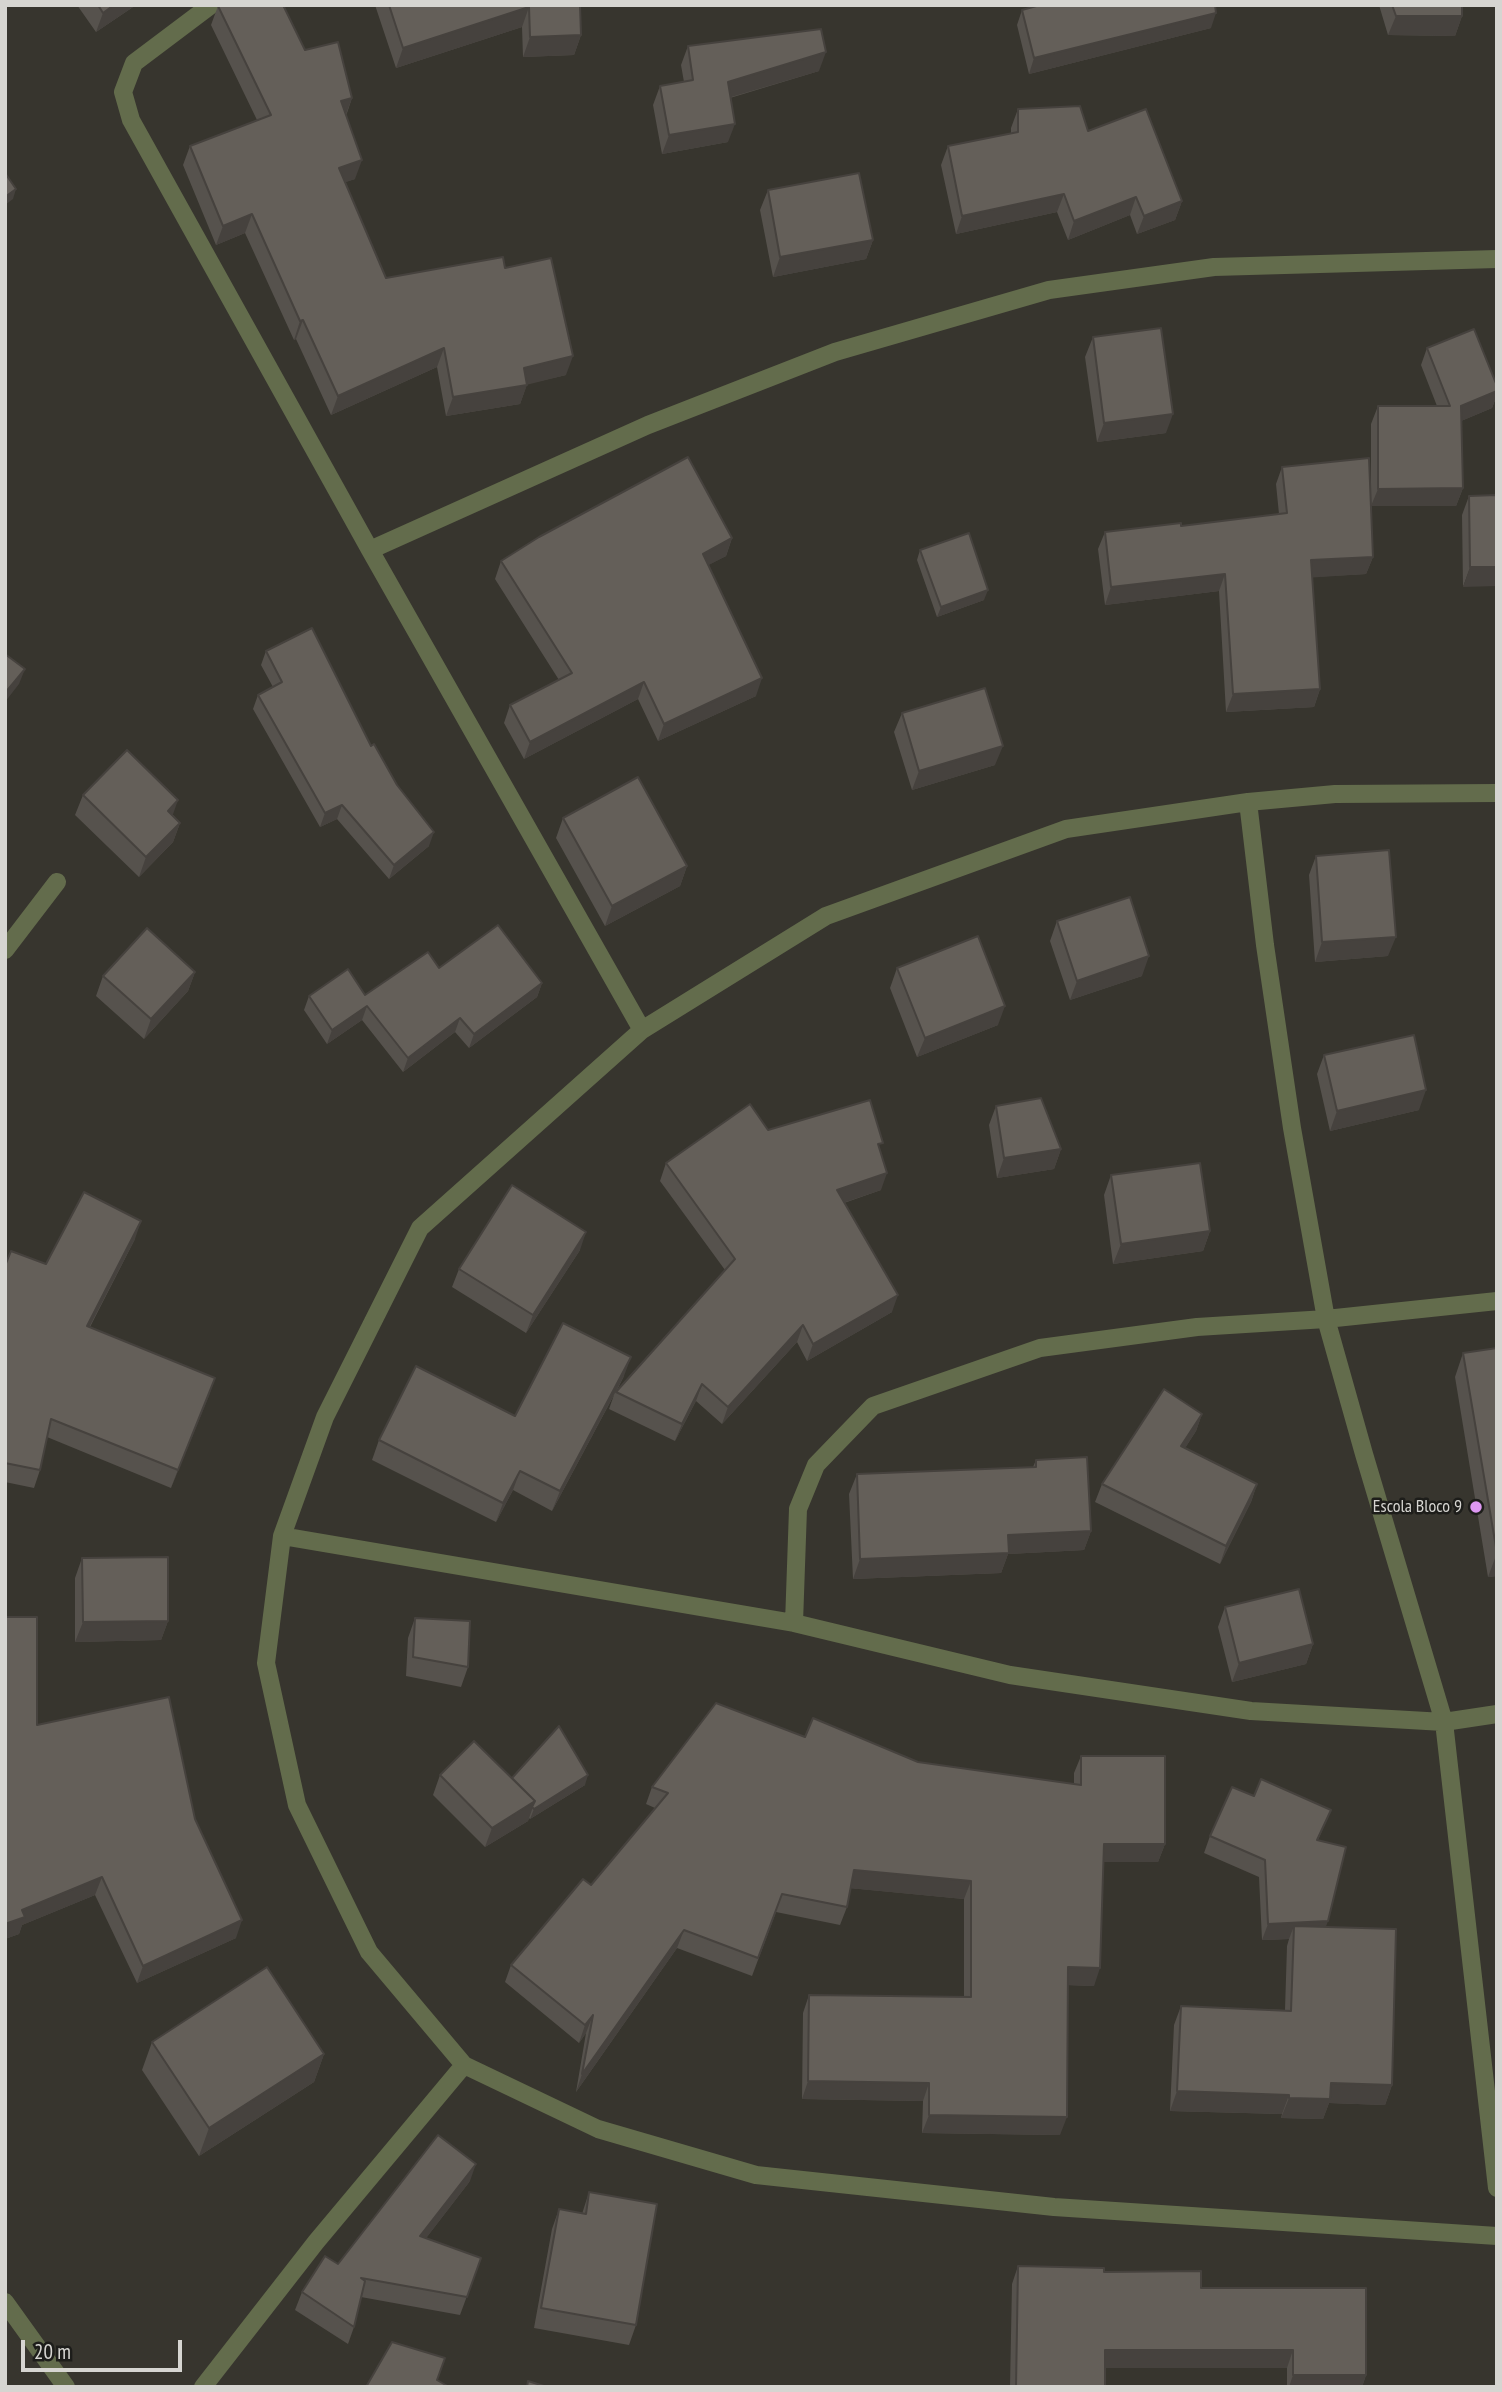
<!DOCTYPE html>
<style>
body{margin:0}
#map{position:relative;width:1502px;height:2392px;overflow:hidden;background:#37352e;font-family:"PT Sans Narrow",sans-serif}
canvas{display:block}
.frame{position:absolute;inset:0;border:7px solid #d6d5d1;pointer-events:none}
.scale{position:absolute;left:21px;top:2340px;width:161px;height:32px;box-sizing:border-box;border:4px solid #d6d5d1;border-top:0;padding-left:9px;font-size:21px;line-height:24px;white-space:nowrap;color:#d6d5d1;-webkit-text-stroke:5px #1d1d1a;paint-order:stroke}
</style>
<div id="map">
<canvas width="1502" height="2392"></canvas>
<div class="frame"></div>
<div class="scale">20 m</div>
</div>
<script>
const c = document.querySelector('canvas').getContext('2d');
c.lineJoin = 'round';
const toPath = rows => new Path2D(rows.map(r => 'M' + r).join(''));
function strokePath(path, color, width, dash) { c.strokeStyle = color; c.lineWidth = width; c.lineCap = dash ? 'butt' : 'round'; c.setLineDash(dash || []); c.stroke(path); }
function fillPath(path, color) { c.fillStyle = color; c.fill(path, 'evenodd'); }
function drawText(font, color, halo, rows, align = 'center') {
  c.font = font + ' "PT Sans Narrow",sans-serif'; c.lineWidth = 5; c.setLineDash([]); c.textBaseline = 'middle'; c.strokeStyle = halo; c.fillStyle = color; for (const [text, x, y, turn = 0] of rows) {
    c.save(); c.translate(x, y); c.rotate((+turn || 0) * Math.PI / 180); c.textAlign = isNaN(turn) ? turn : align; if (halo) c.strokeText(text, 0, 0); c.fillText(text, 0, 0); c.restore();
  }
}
const minor = toPath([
 [211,5,134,63,123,92,131,120,370,550,642,1030],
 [370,550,648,425,835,352,1049,290,1214,267,1497,259],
 [1497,793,1335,794,1248,802,1265,945,1292,1128,1326,1319,1364,1454,1444,1722,1497,2188],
 [1248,802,1066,829,826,916,642,1030,420,1228,325,1417,282,1536,266,1663,297,1805,369,1952,464,2065,598,2129,756,2175,1054,2207,1497,2236],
 [5,950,57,882],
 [282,1536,794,1623,1010,1675,1251,1711,1444,1722,1497,1714],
 [794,1623,798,1509,816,1465,873,1406,1040,1348,1197,1327,1326,1319,1497,1301],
 [5,2302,66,2387],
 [203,2387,316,2242,464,2065]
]);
const wall = toPath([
 [77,5,136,5,96,32],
 [375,5,587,5,580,7,581,35,574,55,523,57,522,27,396,68],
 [1379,5,1462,5,1462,16,1455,36,1388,35],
 [218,6,305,50,352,98,346,116,355,179,345,182,386,278,505,268,566,375,527,384,520,404,446,416,437,367,331,415,296,339,294,340,245,233,216,245,183,165,190,146,257,120,211,25],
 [1022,10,1211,28,1029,74,1017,25],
 [688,46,819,71,730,98,728,142,662,154,653,105,660,86,684,82,681,65],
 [1018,109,1088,131,1182,201,1175,220,1137,234,1130,215,1068,240,1057,212,956,234,941,165,948,146,1011,133,1011,128],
 [768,190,873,240,866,259,773,277,760,210],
 [1093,337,1166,433,1097,442,1085,357],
 [1427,348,1497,386,1497,395,1492,408,1461,421,1463,488,1456,506,1371,506,1371,424,1378,406,1437,406,1421,365],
 [1282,467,1373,557,1366,574,1312,577,1320,689,1314,707,1226,712,1219,591,1105,605,1098,549,1105,532,1181,526,1279,514,1276,484],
 [1497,495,1463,587,1462,515,1469,496],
 [732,538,726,556,708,565,756,696,658,741,638,699,524,759,504,723,510,705,559,680,495,579,501,561],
 [920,550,984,600,937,617,917,560],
 [266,651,371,746,397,785,429,846,389,879,337,819,320,827,253,709,258,695,273,687,261,665],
 [902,713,995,765,912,790,894,732],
 [83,795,173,815,180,823,173,842,139,877,75,815],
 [563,818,687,866,680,886,605,926,556,838],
 [1316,856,1388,956,1315,962,1309,875],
 [1057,921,1142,976,1070,1000,1050,941],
 [439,968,542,983,537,997,469,1048,455,1032,403,1072,362,1020,327,1044,304,1010,309,996,365,995],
 [897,968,998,1025,917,1057,890,988],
 [195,972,188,991,144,1039,96,996,103,976],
 [1324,1055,1419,1110,1330,1131,1317,1074],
 [996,1106,1061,1149,1054,1169,997,1178,989,1125],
 [768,1130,880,1151,881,1190,844,1203,892,1312,807,1361,797,1342,722,1424,696,1401,675,1441,609,1409,614,1395,552,1511,513,1490,496,1522,372,1460,379,1440,515,1416,624,1376,617,1390,725,1270,660,1181,666,1163],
 [1111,1175,1210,1231,1203,1251,1113,1264,1104,1195],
 [135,1239,90,1327,215,1378,171,1488,47,1437,40,1470,34,1488,5,1482,5,1266,46,1264],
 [580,1250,526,1333,452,1287,459,1269],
 [1497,1348,1497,1576,1488,1577,1455,1377,1463,1353],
 [1202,1414,1196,1431,1185,1448,1257,1484,1251,1502,1220,1564,1095,1502,1102,1484],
 [1036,1460,1091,1531,1084,1550,1008,1554,1001,1573,853,1579,849,1494,857,1474,1033,1467],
 [82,1558,168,1621,161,1640,75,1642,75,1578],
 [1225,1607,1313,1644,1306,1664,1232,1682,1218,1627],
 [5,1617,37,1725,195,1819,236,1938,137,1983,95,1895,22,1925,19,1934,5,1939],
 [415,1618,468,1667,461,1687,406,1676,408,1638],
 [805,1737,918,1762,1074,1784,1074,1773,1081,1756,1165,1844,1158,1862,1103,1862,1094,1986,1068,1985,1060,2135,922,2133,923,2101,802,2099,803,2013,809,1995,964,1997,964,1899,850,1888,847,1907,840,1925,776,1912,752,1976,677,1948,576,2092,586,2033,579,2043,505,1982,511,1965,591,1885,655,1808,646,1804,652,1787],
 [440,1775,512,1778,585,1785,530,1819,529,1818,528,1821,485,1847,433,1795],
 [1254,1796,1331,1810,1318,1840,1326,1927,1392,2085,1385,2105,1329,2103,1323,2119,1281,2118,1282,2114,1170,2111,1174,2025,1181,2006,1285,2010,1287,1946,1289,1939,1262,1940,1259,1877,1204,1853,1210,1836],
 [152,2042,324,2054,314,2082,199,2156,142,2070],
 [470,2181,426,2238,481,2258,460,2315,361,2297,354,2327,348,2344,295,2310,302,2292,338,2264],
 [589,2192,636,2325,629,2345,534,2328,552,2229,559,2209,582,2214],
 [1018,2266,1104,2272,1201,2288,1366,2375,1362,2387,1287,2387,1287,2368,1105,2368,1105,2387,1010,2387,1012,2284]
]);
const shadedWall = toPath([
 [114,5,136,5,96,32,103,13],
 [529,7,522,27,396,68,403,48],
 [1216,13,1211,28,1029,74,1034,58],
 [1396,16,1462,16,1455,36,1388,35],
 [581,35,574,55,523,57,530,37],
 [826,52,819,71,721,100,728,82],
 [352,98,345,117,341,101],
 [735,124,728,142,662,154,669,135],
 [362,160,355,179,332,187,339,168],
 [16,189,13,199,5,205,5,197],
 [1064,194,1057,212,956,234,962,216],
 [1136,197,1130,215,1068,240,1074,221],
 [1182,201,1175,220,1137,234,1144,216],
 [252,214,245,233,216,245,223,226],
 [873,240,866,259,773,277,780,257],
 [303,320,296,339,294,340,300,321],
 [444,348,437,367,331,415,338,396],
 [573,356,566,375,522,386,527,385,520,404,446,416,453,397,524,368],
 [1497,391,1497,395,1492,408,1454,424,1461,406],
 [1173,414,1166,433,1097,442,1104,423],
 [1463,488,1456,506,1371,506,1378,489],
 [732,538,726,556,697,571,703,554],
 [1373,557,1366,574,1305,578,1311,560],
 [1470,567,1497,567,1497,586,1463,587],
 [1225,574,1219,591,1105,605,1111,587],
 [988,590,984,600,937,617,941,607],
 [25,669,19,684,5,702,5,693],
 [762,678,756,696,658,741,664,724],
 [644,682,638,699,524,759,530,742],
 [1320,689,1314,707,1226,712,1233,694],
 [1003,746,995,765,912,790,919,771],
 [178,800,171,820,168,811],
 [342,805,337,819,320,827,325,813],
 [180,823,173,842,139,877,146,857],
 [434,832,429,846,389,879,394,865],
 [687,866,680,886,605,926,612,906],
 [1396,937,1388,956,1315,962,1322,942],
 [1149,956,1142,976,1070,1000,1077,981],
 [195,972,188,991,144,1039,151,1019],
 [542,983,537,997,469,1048,474,1034],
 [367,1006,362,1020,327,1044,332,1030],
 [1005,1006,998,1025,917,1057,925,1038],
 [460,1018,455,1032,403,1072,408,1058],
 [1426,1090,1419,1110,1330,1131,1337,1111],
 [1061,1149,1054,1169,997,1178,1004,1158],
 [887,1173,881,1190,831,1207,837,1190],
 [141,1221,135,1239,81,1343,87,1326],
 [1210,1231,1203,1251,1113,1264,1121,1244],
 [586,1232,580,1250,526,1333,533,1315],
 [898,1295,892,1312,807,1361,813,1344],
 [803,1325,797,1342,722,1424,728,1407],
 [631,1357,624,1376,552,1511,560,1491],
 [215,1378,209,1396,171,1488,178,1470],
 [702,1384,696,1401,675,1441,682,1424],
 [1202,1414,1196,1431,1175,1464,1181,1446],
 [520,1471,513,1490,496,1522,503,1503],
 [1257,1484,1251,1502,1220,1564,1226,1546],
 [1091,1531,1084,1550,1008,1554,1001,1573,853,1579,860,1559,1008,1535],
 [1497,1553,1497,1576,1488,1577],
 [168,1621,161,1640,75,1642,83,1622],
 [1313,1644,1306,1664,1232,1682,1239,1663],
 [588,1775,585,1785,530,1819,534,1809],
 [535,1801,528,1821,485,1847,492,1828],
 [1104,1844,1165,1844,1158,1862,1097,1862],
 [854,1870,971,1881,964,1899,848,1888],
 [102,1877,95,1895,22,1925,19,1934,5,1939,5,1924,22,1910],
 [242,1920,236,1938,137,1983,143,1966],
 [1328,1921,1322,1938,1294,1926,1289,1939,1262,1940,1268,1924],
 [684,1930,677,1948,576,2092,582,2074],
 [1068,1967,1100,1968,1094,1986,1062,1985],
 [593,2015,586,2033,579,2043,585,2025],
 [324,2054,314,2082,199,2156,209,2128],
 [808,2081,929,2083,923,2101,802,2099],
 [1331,2083,1392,2085,1385,2105,1329,2103,1323,2119,1281,2118,1289,2098],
 [1177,2091,1289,2095,1282,2114,1170,2111],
 [929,2115,1067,2117,1060,2135,922,2133],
 [476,2164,470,2181,414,2254,420,2236],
 [1105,2350,1293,2350,1287,2368,1098,2368],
 [1293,2375,1366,2375,1362,2387,1289,2387]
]);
const building = toPath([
 [98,5,114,5,103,13,98,5],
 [220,5,283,5,305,50,338,42,352,98,341,101,362,160,339,168,386,278,503,257,505,268,551,258,573,356,524,368,527,385,453,397,444,348,338,396,303,320,300,321,252,214,223,226,190,146,271,115,218,6,220,5],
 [389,5,580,5,581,35,530,37,529,7,403,48,389,5],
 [1040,5,1215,5,1216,13,1034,58,1022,10,1040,5],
 [1392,5,1462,5,1462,16,1396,16,1392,5],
 [821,29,826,52,728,82,735,124,669,135,660,86,693,80,688,46,821,29],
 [1080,106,1088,131,1146,109,1182,201,1144,216,1136,197,1074,221,1064,194,962,216,948,146,1018,132,1018,109,1080,106],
 [5,173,16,189,5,197,5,173],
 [859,173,873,240,780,257,768,190,859,173],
 [1161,328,1173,414,1104,423,1093,337,1161,328],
 [1474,329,1497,386,1497,391,1461,406,1463,488,1378,489,1378,406,1450,406,1427,348,1474,329],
 [688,457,732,538,703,554,762,678,664,724,644,682,530,742,510,705,572,673,501,561,539,537,688,457],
 [1369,458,1373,557,1311,560,1320,689,1233,694,1225,574,1111,587,1105,532,1181,523,1181,526,1287,513,1282,467,1369,458],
 [1497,495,1497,567,1470,567,1469,496,1497,495],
 [969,533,988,590,941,607,920,550,969,533],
 [312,628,371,746,374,744,397,785,434,832,394,865,342,805,325,813,258,695,282,682,266,651,312,628],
 [5,654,25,669,5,693,5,654],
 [985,688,1003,746,919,771,902,713,985,688],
 [127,750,178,800,168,811,180,823,146,857,83,795,127,750],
 [638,777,687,866,612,906,563,818,638,777],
 [1389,850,1396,937,1322,942,1316,856,1389,850],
 [1130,897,1149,956,1077,981,1057,921,1130,897],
 [498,925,542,983,474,1034,460,1018,408,1058,367,1006,332,1030,309,996,348,969,365,995,428,952,439,968,498,925],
 [147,928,195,972,151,1019,103,976,147,928],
 [978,936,1005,1006,925,1038,897,968,978,936],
 [1414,1035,1426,1090,1337,1111,1324,1055,1414,1035],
 [1041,1098,1061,1149,1004,1158,996,1106,1041,1098],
 [870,1100,883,1143,878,1144,887,1173,837,1190,898,1295,813,1344,803,1325,728,1407,702,1384,682,1424,616,1392,735,1259,666,1163,750,1104,768,1130,870,1100],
 [1200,1163,1210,1231,1121,1244,1111,1175,1200,1163],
 [512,1185,586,1232,533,1315,459,1269,512,1185],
 [84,1192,141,1221,87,1326,215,1378,178,1470,51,1419,40,1470,5,1463,5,1266,11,1251,46,1264,84,1192],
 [563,1323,631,1357,560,1491,520,1471,503,1503,379,1440,416,1366,515,1416,563,1323],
 [1497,1348,1497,1553,1463,1353,1497,1348],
 [1164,1389,1202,1414,1181,1446,1257,1484,1226,1546,1102,1484,1164,1389],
 [1087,1457,1091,1531,1008,1535,1009,1553,860,1559,857,1474,1036,1467,1036,1460,1087,1457],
 [168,1557,168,1621,83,1622,82,1558,168,1557],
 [1299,1589,1313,1644,1239,1663,1225,1607,1299,1589],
 [5,1617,37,1617,37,1725,169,1697,195,1819,242,1920,143,1966,102,1877,22,1910,25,1917,5,1924,5,1617],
 [415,1618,470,1621,468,1667,413,1657,415,1618],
 [716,1703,805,1737,813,1718,918,1762,1081,1785,1081,1756,1165,1756,1165,1844,1104,1844,1100,1968,1068,1967,1067,2117,929,2115,929,2083,808,2081,809,1995,971,1997,971,1881,854,1870,847,1907,782,1894,758,1958,684,1930,582,2074,593,2015,585,2025,511,1965,583,1879,591,1885,668,1793,652,1787,716,1703],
 [559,1726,588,1775,534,1809,532,1807,535,1801,512,1778,559,1726],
 [474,1741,535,1801,492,1828,440,1775,474,1741],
 [1261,1779,1331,1810,1317,1840,1346,1847,1328,1921,1268,1924,1265,1860,1210,1836,1232,1787,1254,1796,1261,1779],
 [1294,1926,1396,1929,1392,2085,1331,2083,1330,2099,1289,2098,1289,2095,1177,2091,1181,2006,1291,2011,1294,1926],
 [267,1967,324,2054,209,2128,152,2042,267,1967],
 [438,2135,476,2164,420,2236,481,2258,467,2297,361,2278,365,2281,354,2327,302,2292,325,2256,338,2264,438,2135],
 [589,2192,657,2204,636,2325,541,2308,559,2209,586,2214,589,2192],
 [1018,2266,1104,2268,1104,2272,1201,2271,1201,2288,1366,2288,1366,2375,1293,2375,1293,2350,1105,2350,1105,2387,1016,2387,1018,2266],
 [392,2342,445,2358,437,2380,449,2387,366,2387,392,2342],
 [528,2381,547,2387,527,2387,528,2381]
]);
const markers = [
 [1476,1507,7,"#de98f2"]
];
const poiNames = [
 ["Escola Bloco 9",1462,1507]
];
strokePath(minor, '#636c4c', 18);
fillPath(wall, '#56524d');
fillPath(shadedWall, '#46423e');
fillPath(building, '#645f59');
strokePath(building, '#46423e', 2);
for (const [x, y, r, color] of markers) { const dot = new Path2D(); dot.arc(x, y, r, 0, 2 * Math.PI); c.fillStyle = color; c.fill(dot); strokePath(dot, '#1d1d1a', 2.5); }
drawText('18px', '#d6d5d1', '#1d1d1a', poiNames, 'right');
</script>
